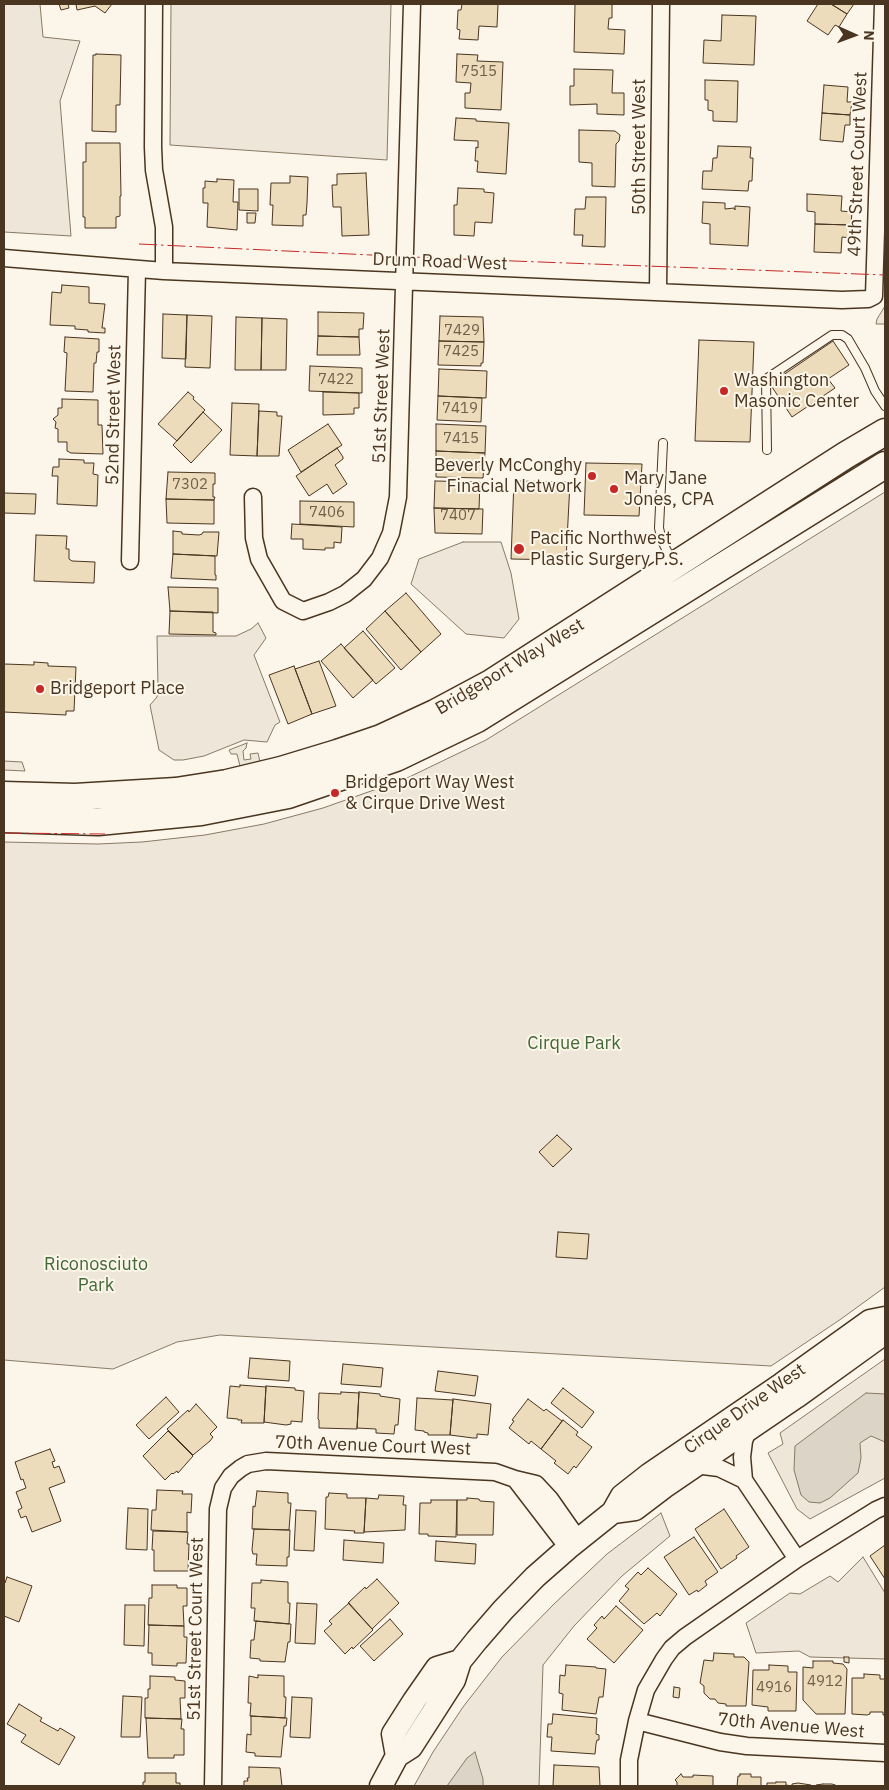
<!DOCTYPE html>
<style>
body{margin:0}
#map{position:relative;width:889px;height:1790px;overflow:hidden;background:#fbf6e9;font-family:"IBM Plex Sans",sans-serif}
canvas{display:block}
.frame{position:absolute;inset:0;border:5px solid #4a3520;pointer-events:none}
.north{position:absolute;left:829px;top:10px;width:50px;height:50px;-webkit-text-stroke:4px #fbf6e9;paint-order:stroke;rotate:92deg;font-size:14px;font-weight:700;line-height:20px;text-align:center;color:#4a3520}
.north::after{content:'';display:block;margin:auto;width:18px;height:22px;background:#4a3520;clip-path:polygon(50% 0,100% 100%,50% 72%,0 100%)}
</style>
<div id="map">
<canvas width="889" height="1790"></canvas>
<div class="frame"></div>
<div class="north">N</div>
</div>
<script>
const c = document.querySelector('canvas').getContext('2d');
c.lineJoin = 'round';
function fillPath(path, color) { c.fillStyle = color; c.fill(path, 'evenodd'); }
const toPath = rows => new Path2D(rows.map(r => 'M' + r).join(''));
function strokePath(path, color, width, dash) { c.strokeStyle = color; c.lineWidth = width; c.lineCap = dash ? 'butt' : 'round'; c.setLineDash(dash || []); c.stroke(path); }
function drawText(font, color, halo, rows, align = 'center') {
  c.font = font + ' "IBM Plex Sans",sans-serif'; c.lineWidth = 4; c.setLineDash([]); c.textBaseline = 'middle'; c.strokeStyle = halo; c.fillStyle = color; for (const [text, x, y, turn = 0] of rows) {
    c.save(); c.translate(x, y); c.rotate((+turn || 0) * Math.PI / 180); c.textAlign = isNaN(turn) ? turn : align; if (halo) c.strokeText(text, 0, 0); c.fillText(text, 0, 0); c.restore();
  }
}
const green = toPath([
 [4,4,40,4,43,37,80,41,60,101,71,236,4,232,4,4],
 [171,4,391,4,387,160,170,145,171,4],
 [885,306,885,324,876,324,877,319,885,306],
 [885,492,885,1287,841,1319,771,1366,220,1335,177,1342,113,1369,4,1360,4,842,98,844,142,842,205,835,264,824,323,808,405,779,486,740,885,492],
 [463,542,501,542,511,573,519,619,504,638,466,634,411,584,419,559,463,542],
 [258,623,266,638,254,655,280,722,275,725,267,742,244,740,204,756,183,760,174,760,159,750,150,705,157,697,158,688,157,636,236,636,251,629,258,623],
 [4,761,22,762,25,771,4,770,4,761],
 [885,1359,885,1478,810,1519,797,1509,768,1453,783,1444,780,1433,885,1359],
 [661,1513,670,1536,622,1576,574,1626,543,1665,539,1786,414,1786,433,1752,463,1707,502,1657,554,1604,607,1554,661,1513],
 [863,1557,885,1593,885,1659,810,1657,799,1651,756,1653,746,1623,790,1593,800,1594,830,1576,838,1582,863,1557]
]);
const parking = toPath([
 [247,743,246,748,243,751,244,760,251,759,250,754,258,753,260,762,240,766,237,754,231,754,229,750,247,743]
]);
const water = toPath([
 [866,1393,885,1394,885,1442,871,1436,860,1443,861,1458,858,1473,830,1498,820,1503,809,1502,801,1495,794,1470,795,1446,866,1393],
 [475,1752,483,1779,483,1786,447,1786,467,1758,475,1752]
]);
const building = toPath([
 [59,4,68,4,69,8,61,10,59,4],
 [76,4,112,4,105,13,95,6,77,10,76,4],
 [462,4,498,4,497,27,479,26,478,40,459,39,460,30,457,29,458,10,461,10,462,4],
 [575,4,612,4,612,18,609,18,608,29,625,30,624,54,574,52,575,4],
 [818,4,831,4,847,14,839,27,835,25,828,35,807,21,818,4],
 [831,4,854,4,847,14,831,4],
 [722,15,756,16,754,65,703,63,704,40,721,41,722,15],
 [96,54,121,55,120,105,116,105,116,132,92,131,93,55,96,55,96,54],
 [457,54,478,55,477,61,503,62,501,110,465,108,465,93,470,93,471,83,456,82,457,54],
 [574,69,613,70,612,93,624,93,624,115,597,114,597,104,570,105,570,86,574,86,574,69],
 [705,80,738,81,737,122,713,121,713,111,708,110,708,100,705,100,705,80],
 [824,85,848,87,847,102,852,102,850,115,822,113,824,85],
 [822,113,850,115,850,125,845,125,843,142,820,140,822,113],
 [456,118,476,119,476,121,509,123,506,174,477,172,478,161,475,161,476,147,478,148,478,141,454,140,456,118],
 [579,130,615,131,620,135,619,141,616,144,615,187,592,186,592,163,579,162,579,130],
 [86,143,120,143,121,196,120,196,120,216,116,217,116,228,85,228,85,217,83,217,83,162,86,162,86,143],
 [718,146,751,147,750,158,753,158,752,181,749,181,748,191,702,189,703,171,712,171,713,158,717,158,718,146],
 [366,173,369,235,342,236,341,207,333,207,332,185,337,185,337,174,366,173],
 [290,176,308,177,307,203,306,215,303,215,303,226,272,225,273,205,270,205,271,183,290,183,290,176],
 [217,179,234,180,233,202,238,202,237,230,207,227,208,203,203,203,203,188,205,188,205,181,217,182,217,179],
 [458,188,484,189,484,192,494,193,492,223,475,222,474,236,454,235,454,205,457,205,458,188],
 [239,189,258,189,258,211,239,210,239,189],
 [807,194,842,196,841,211,852,212,851,225,815,224,815,212,807,211,807,194],
 [586,197,606,197,605,247,582,246,583,235,574,235,575,209,585,209,586,197],
 [703,202,725,203,725,209,734,208,735,210,735,206,750,207,748,246,710,244,710,224,702,223,703,202],
 [247,213,256,213,255,223,247,223,247,213],
 [815,224,851,225,851,238,842,237,841,253,814,252,815,224],
 [62,285,89,287,89,303,105,304,102,328,105,328,105,333,88,332,88,330,75,329,75,326,50,325,52,292,61,293,62,285],
 [318,312,364,313,363,329,359,329,359,337,318,336,318,312],
 [163,314,187,315,186,359,162,358,163,314],
 [187,315,212,316,210,368,185,367,187,315],
 [440,316,483,317,484,342,439,341,440,316],
 [236,317,262,318,261,370,235,370,236,317],
 [262,318,287,319,286,370,261,370,262,318],
 [318,336,359,337,360,355,317,355,318,336],
 [65,337,99,339,99,352,97,352,96,363,94,363,93,392,65,391,67,353,64,352,65,337],
 [699,340,754,342,750,442,695,441,699,340],
 [439,341,484,342,483,363,481,363,481,366,438,365,439,341],
 [833,341,849,365,828,379,835,388,792,417,770,384,833,341],
 [310,366,362,368,362,393,309,391,310,366],
 [439,369,487,371,486,398,438,396,439,369],
 [188,392,194,397,193,399,205,410,177,441,158,424,188,392],
 [323,392,359,393,359,408,354,408,354,414,323,415,323,392],
 [438,396,482,398,481,422,437,420,438,396],
 [62,399,98,400,98,425,102,425,103,454,71,453,67,451,67,442,58,442,58,429,55,428,56,422,53,419,58,415,58,408,62,408,62,399],
 [232,403,259,404,257,456,230,455,232,403],
 [259,411,277,412,277,416,282,416,279,456,257,456,259,411],
 [203,412,222,430,191,463,173,445,203,412],
 [328,424,342,445,301,472,288,450,328,424],
 [436,424,486,426,485,453,436,451,436,424],
 [337,448,343,457,343,459,335,465,347,484,333,494,327,484,309,496,296,476,337,448],
 [436,451,485,453,483,478,436,477,436,451],
 [59,459,84,460,84,463,94,463,93,474,98,475,97,506,57,504,58,476,52,476,53,467,59,467,59,459],
 [586,463,642,464,639,516,584,515,586,463],
 [168,472,215,473,215,484,213,484,213,497,215,497,214,500,166,499,168,472],
 [435,481,480,482,479,509,434,508,435,481],
 [514,481,570,482,566,560,511,559,514,481],
 [4,493,36,494,35,514,4,513,4,493],
 [166,499,214,500,214,524,167,523,166,499],
 [300,501,354,502,354,527,300,524,300,501],
 [434,508,483,509,482,534,435,533,434,508],
 [292,524,342,527,341,543,334,542,334,548,325,548,325,550,303,549,303,539,291,539,292,524],
 [173,531,182,532,182,534,199,535,202,534,203,532,219,532,217,556,173,554,173,531],
 [36,535,67,536,66,549,69,549,69,559,72,561,95,562,94,583,34,581,36,535],
 [173,554,215,556,215,575,216,575,216,580,171,578,173,554],
 [168,587,218,588,218,613,170,611,168,587],
 [406,593,441,634,421,652,385,611,406,593],
 [170,611,213,612,213,632,216,633,216,635,169,634,170,611],
 [385,611,421,652,401,670,366,629,385,611],
 [363,631,395,668,376,684,344,648,363,631],
 [341,644,373,680,353,698,321,661,341,644],
 [319,661,336,706,312,714,295,669,319,661],
 [34,662,48,663,48,666,76,667,74,711,66,711,66,715,4,712,4,664,34,665,34,662],
 [294,666,312,714,288,724,269,675,294,666],
 [557,1135,572,1149,553,1167,539,1152,557,1135],
 [558,1232,589,1234,587,1259,556,1257,558,1232],
 [250,1358,290,1361,289,1381,248,1378,250,1358],
 [343,1364,383,1368,381,1387,341,1384,343,1364],
 [438,1371,478,1376,475,1396,435,1391,438,1371],
 [240,1385,266,1387,264,1423,241,1423,242,1420,238,1420,238,1419,227,1418,230,1386,240,1387,240,1385],
 [266,1386,295,1388,295,1390,304,1391,302,1422,291,1421,291,1424,286,1425,264,1422,266,1386],
 [563,1388,594,1412,582,1428,551,1403,563,1388],
 [341,1392,359,1393,357,1429,319,1428,319,1420,318,1419,319,1393,341,1394,341,1392],
 [359,1392,380,1394,380,1396,400,1399,398,1425,395,1425,394,1434,376,1433,376,1429,357,1428,359,1392],
 [166,1397,179,1412,149,1439,136,1425,166,1397],
 [417,1398,453,1400,450,1435,428,1435,428,1433,424,1432,424,1431,415,1430,417,1398],
 [453,1399,491,1404,488,1435,477,1434,477,1438,473,1438,450,1435,453,1399],
 [528,1399,544,1411,546,1409,562,1421,541,1449,531,1441,529,1444,509,1428,514,1421,512,1420,528,1399],
 [196,1404,217,1427,210,1434,213,1437,210,1441,193,1455,167,1429,188,1410,189,1412,196,1404],
 [563,1420,578,1432,576,1435,592,1447,576,1468,574,1466,568,1474,554,1463,556,1461,541,1449,563,1420],
 [168,1431,193,1456,178,1473,177,1471,173,1474,172,1473,165,1480,143,1456,168,1431],
 [50,1449,55,1461,52,1462,54,1468,59,1466,65,1482,49,1488,61,1521,32,1532,26,1516,21,1518,18,1510,22,1508,16,1492,26,1488,23,1479,21,1480,15,1462,50,1449],
 [157,1490,183,1491,182,1494,192,1494,191,1513,187,1512,187,1532,151,1530,152,1510,156,1510,157,1490],
 [257,1491,288,1493,288,1503,291,1503,289,1530,252,1529,253,1506,255,1507,257,1491],
 [329,1493,347,1494,347,1498,366,1498,364,1533,354,1533,355,1531,325,1529,326,1497,328,1497,329,1493],
 [379,1495,404,1496,403,1505,406,1505,405,1530,364,1532,366,1498,378,1499,379,1495],
 [467,1498,479,1499,480,1501,494,1502,493,1535,457,1535,457,1500,467,1500,467,1498],
 [431,1500,457,1500,456,1537,428,1536,428,1534,419,1534,420,1503,431,1503,431,1500],
 [128,1508,148,1509,147,1550,126,1549,128,1508],
 [724,1509,749,1547,736,1556,737,1558,721,1569,695,1529,724,1509],
 [296,1510,316,1511,314,1551,294,1550,296,1510],
 [254,1529,290,1530,289,1557,287,1557,287,1566,256,1565,257,1554,253,1554,252,1550,254,1529],
 [153,1531,188,1532,187,1544,189,1544,188,1571,154,1571,154,1550,152,1550,153,1531],
 [694,1537,718,1572,705,1581,707,1585,698,1592,697,1590,689,1595,664,1557,694,1537],
 [344,1540,384,1543,383,1563,343,1560,344,1540],
 [436,1541,476,1544,475,1564,435,1561,436,1541],
 [885,1545,885,1579,870,1556,885,1545],
 [648,1568,677,1594,660,1616,657,1613,644,1624,619,1601,629,1589,625,1586,638,1572,641,1575,648,1568],
 [7,1577,32,1586,19,1622,4,1616,4,1582,5,1583,7,1577],
 [377,1579,399,1603,372,1629,348,1603,365,1587,366,1589,377,1579],
 [261,1580,288,1582,288,1603,290,1603,289,1624,254,1621,255,1608,251,1608,252,1583,261,1583,261,1580],
 [152,1585,177,1585,177,1588,187,1588,187,1606,183,1606,184,1626,148,1625,149,1598,152,1598,152,1585],
 [297,1603,317,1604,315,1644,295,1643,297,1603],
 [349,1603,373,1630,353,1649,352,1647,345,1654,324,1631,332,1624,329,1621,349,1603],
 [125,1605,145,1605,144,1646,124,1645,125,1605],
 [616,1606,643,1630,614,1663,587,1639,597,1628,594,1625,602,1616,604,1619,616,1606],
 [390,1619,403,1634,374,1661,360,1646,390,1619],
 [256,1621,291,1624,290,1642,288,1642,285,1662,260,1661,260,1659,250,1658,251,1640,254,1640,256,1621],
 [149,1625,184,1626,184,1637,187,1637,186,1663,177,1663,177,1666,152,1665,152,1653,148,1653,149,1625],
 [714,1653,734,1654,734,1657,744,1657,749,1662,746,1706,726,1706,726,1704,718,1703,715,1699,710,1699,704,1693,704,1686,700,1683,704,1660,713,1661,714,1653],
 [844,1657,849,1657,849,1663,844,1662,844,1657],
 [813,1661,833,1661,833,1663,843,1664,847,1669,845,1714,816,1714,803,1700,803,1667,813,1668,813,1661],
 [566,1665,596,1667,596,1668,606,1669,603,1697,599,1697,596,1714,562,1710,563,1694,559,1693,560,1675,565,1676,566,1665],
 [769,1665,788,1666,788,1672,797,1672,796,1711,768,1711,768,1707,752,1705,753,1670,769,1670,769,1665],
 [864,1674,880,1675,880,1679,885,1679,885,1715,883,1715,883,1712,870,1712,870,1714,867,1715,852,1714,852,1678,864,1678,864,1674],
 [258,1675,284,1676,284,1697,286,1697,285,1718,250,1716,251,1703,248,1703,249,1676,258,1678,258,1675],
 [150,1676,175,1677,175,1680,185,1681,185,1698,180,1698,181,1719,145,1718,145,1698,148,1698,148,1689,150,1689,150,1676],
 [674,1687,680,1688,679,1698,673,1697,674,1687],
 [123,1696,142,1697,140,1737,121,1737,123,1696],
 [292,1697,312,1698,310,1738,290,1737,292,1697],
 [19,1704,42,1718,40,1721,58,1731,60,1728,75,1737,59,1765,21,1742,26,1735,7,1724,19,1704],
 [553,1714,597,1718,596,1734,599,1735,599,1740,597,1740,596,1744,595,1754,551,1751,552,1737,547,1737,548,1724,552,1724,553,1714],
 [251,1716,287,1718,286,1726,284,1726,281,1757,255,1756,255,1753,246,1752,247,1734,251,1735,251,1716],
 [146,1718,182,1719,181,1729,184,1729,184,1755,174,1755,174,1758,148,1758,146,1718],
 [554,1765,599,1767,600,1786,553,1786,554,1765],
 [249,1767,280,1768,282,1786,244,1786,244,1781,248,1781,247,1778,249,1778,249,1767],
 [145,1773,176,1773,176,1783,180,1783,180,1786,143,1786,143,1782,145,1782,145,1773],
 [681,1774,683,1777,693,1777,693,1775,713,1776,713,1786,677,1786,677,1782,675,1780,681,1774],
 [740,1774,751,1774,751,1777,761,1777,761,1786,737,1786,738,1776,740,1776,740,1774],
 [776,1782,786,1782,786,1785,792,1786,792,1784,798,1783,811,1785,811,1786,767,1786,767,1783,776,1783,776,1782],
 [823,1784,832,1784,838,1786,816,1786,816,1785,823,1784]
]);
const service = toPath([
 [663,443,659,528,662,541,673,563],
 [767,450,766,379,832,335,842,335,848,339,865,368,875,391,885,406]
]);
const minor = toPath([
 [154,4,153,147,154,170,164,227,164,271],
 [4,258,164,271,842,300,868,299,874,296,883,4],
 [658,291,661,4],
 [253,497,254,538,259,559,283,601,303,611,329,602,345,594,364,579,380,558,391,533,398,497,412,4],
 [130,561,137,270],
 [748,1430,744,1441,742,1457,744,1480,797,1559,876,1510,885,1506],
 [695,1465,719,1468,744,1480],
 [515,1479,568,1548],
 [637,1721,720,1742,747,1746,885,1753],
 [213,1786,218,1509,223,1488,231,1476,241,1468,248,1464,266,1461,495,1472,515,1479,536,1484,550,1499,578,1539],
 [629,1786,629,1760,637,1721,646,1690,664,1659,672,1648,685,1637,797,1559]
]);
const secondary = toPath([
 [613,1512,635,1509,664,1487,796,1397,882,1335,885,1329],
 [397,1756,393,1734,414,1701,437,1668,460,1661],
 [381,1786,397,1756,411,1747,454,1680,460,1661,477,1640,503,1610,535,1577,568,1548,613,1512,622,1496,650,1474,782,1384,870,1321,885,1318]
]);
const primary = toPath([
 [4,795,75,797,176,791,227,783,281,770,337,753,381,738,435,713,491,683,846,455,885,432],
 [4,819,98,822,201,812,288,795,396,758,477,719,885,465]
]);
const power = toPath([
 [139,244,434,258,885,275],
 [4,833,105,834]
]);
const markers = [
 [724,391,5,"#c62828"],
 [592,476,5,"#c62828"],
 [614,489,5,"#c62828"],
 [519,549,6,"#c62828"],
 [40,689,5,"#c62828"],
 [335,793,5,"#c62828"]
];
const numberNames = [
 ["7515",479,72],
 ["7429",462,331],
 ["7425",461,352],
 ["7422",336,380],
 ["7419",460,409],
 ["7415",461,439],
 ["7302",190,485],
 ["7406",327,513],
 ["7407",458,516],
 ["4912",825,1682],
 ["4916",774,1688]
];
const streetNames = [
 ["50th Street West",640,147,-90],
 ["49th Street Court West",858,164,-88],
 ["Drum Road West",440,262,2],
 ["51st Street West",382,396,-88],
 ["52nd Street West",114,415,-89],
 ["Bridgeport Way West",510,667,-31],
 ["Cirque Drive West",745,1409,-35],
 ["70th Avenue Court West",373,1446,2],
 ["51st Street Court West",196,1629,-89],
 ["70th Avenue West",791,1726,5]
];
const poiNames = [
 ["Washington",734,381],
 ["Masonic Center",734,402],
 ["Beverly McConghy",582,466,"right"],
 ["Finacial Network",582,487,"right"],
 ["Mary Jane",624,479],
 ["Jones, CPA",624,500],
 ["Pacific Northwest",530,539],
 ["Plastic Surgery P.S.",530,560],
 ["Bridgeport Place",50,689],
 ["Bridgeport Way West",345,783],
 ["& Cirque Drive West",345,804]
];
const parkNames = [
 ["Cirque Park",574,1044],
 ["Riconosciuto",96,1265],
 ["Park",96,1286]
];
fillPath(green, '#ede6d9');
strokePath(green, '#887966', 1);
fillPath(parking, '#ede7d9');
strokePath(parking, '#887966', 1);
fillPath(water, '#dcd4c6');
strokePath(water, '#887966', 1);
fillPath(building, '#ecdcbc');
strokePath(building, '#4a3520', 1);
strokePath(service, '#4a3520', 10);
strokePath(minor, '#4a3520', 19);
strokePath(secondary, '#4a3520', 25);
strokePath(primary, '#4a3520', 29);
strokePath(service, '#fbf6e9', 8);
strokePath(minor, '#fbf6e9', 16);
strokePath(secondary, '#fbf6e9', 22);
strokePath(primary, '#fbf6e9', 26);
strokePath(power, '#c62828', 1, [18, 4, 2.5, 4]);
for (const [x, y, r, color] of markers) { const dot = new Path2D(); dot.arc(x, y, r, 0, 2 * Math.PI); c.fillStyle = color; c.fill(dot); strokePath(dot, '#fbf6e9', 2); }
drawText('15px', '#725f47', null, numberNames);
drawText('18px', '#4a3520', '#fbf6e9', streetNames);
drawText('18px', '#4a3520', '#fbf6e9', poiNames, 'left');
drawText('18px', '#436837', '#fbf6e9', parkNames);
</script>
